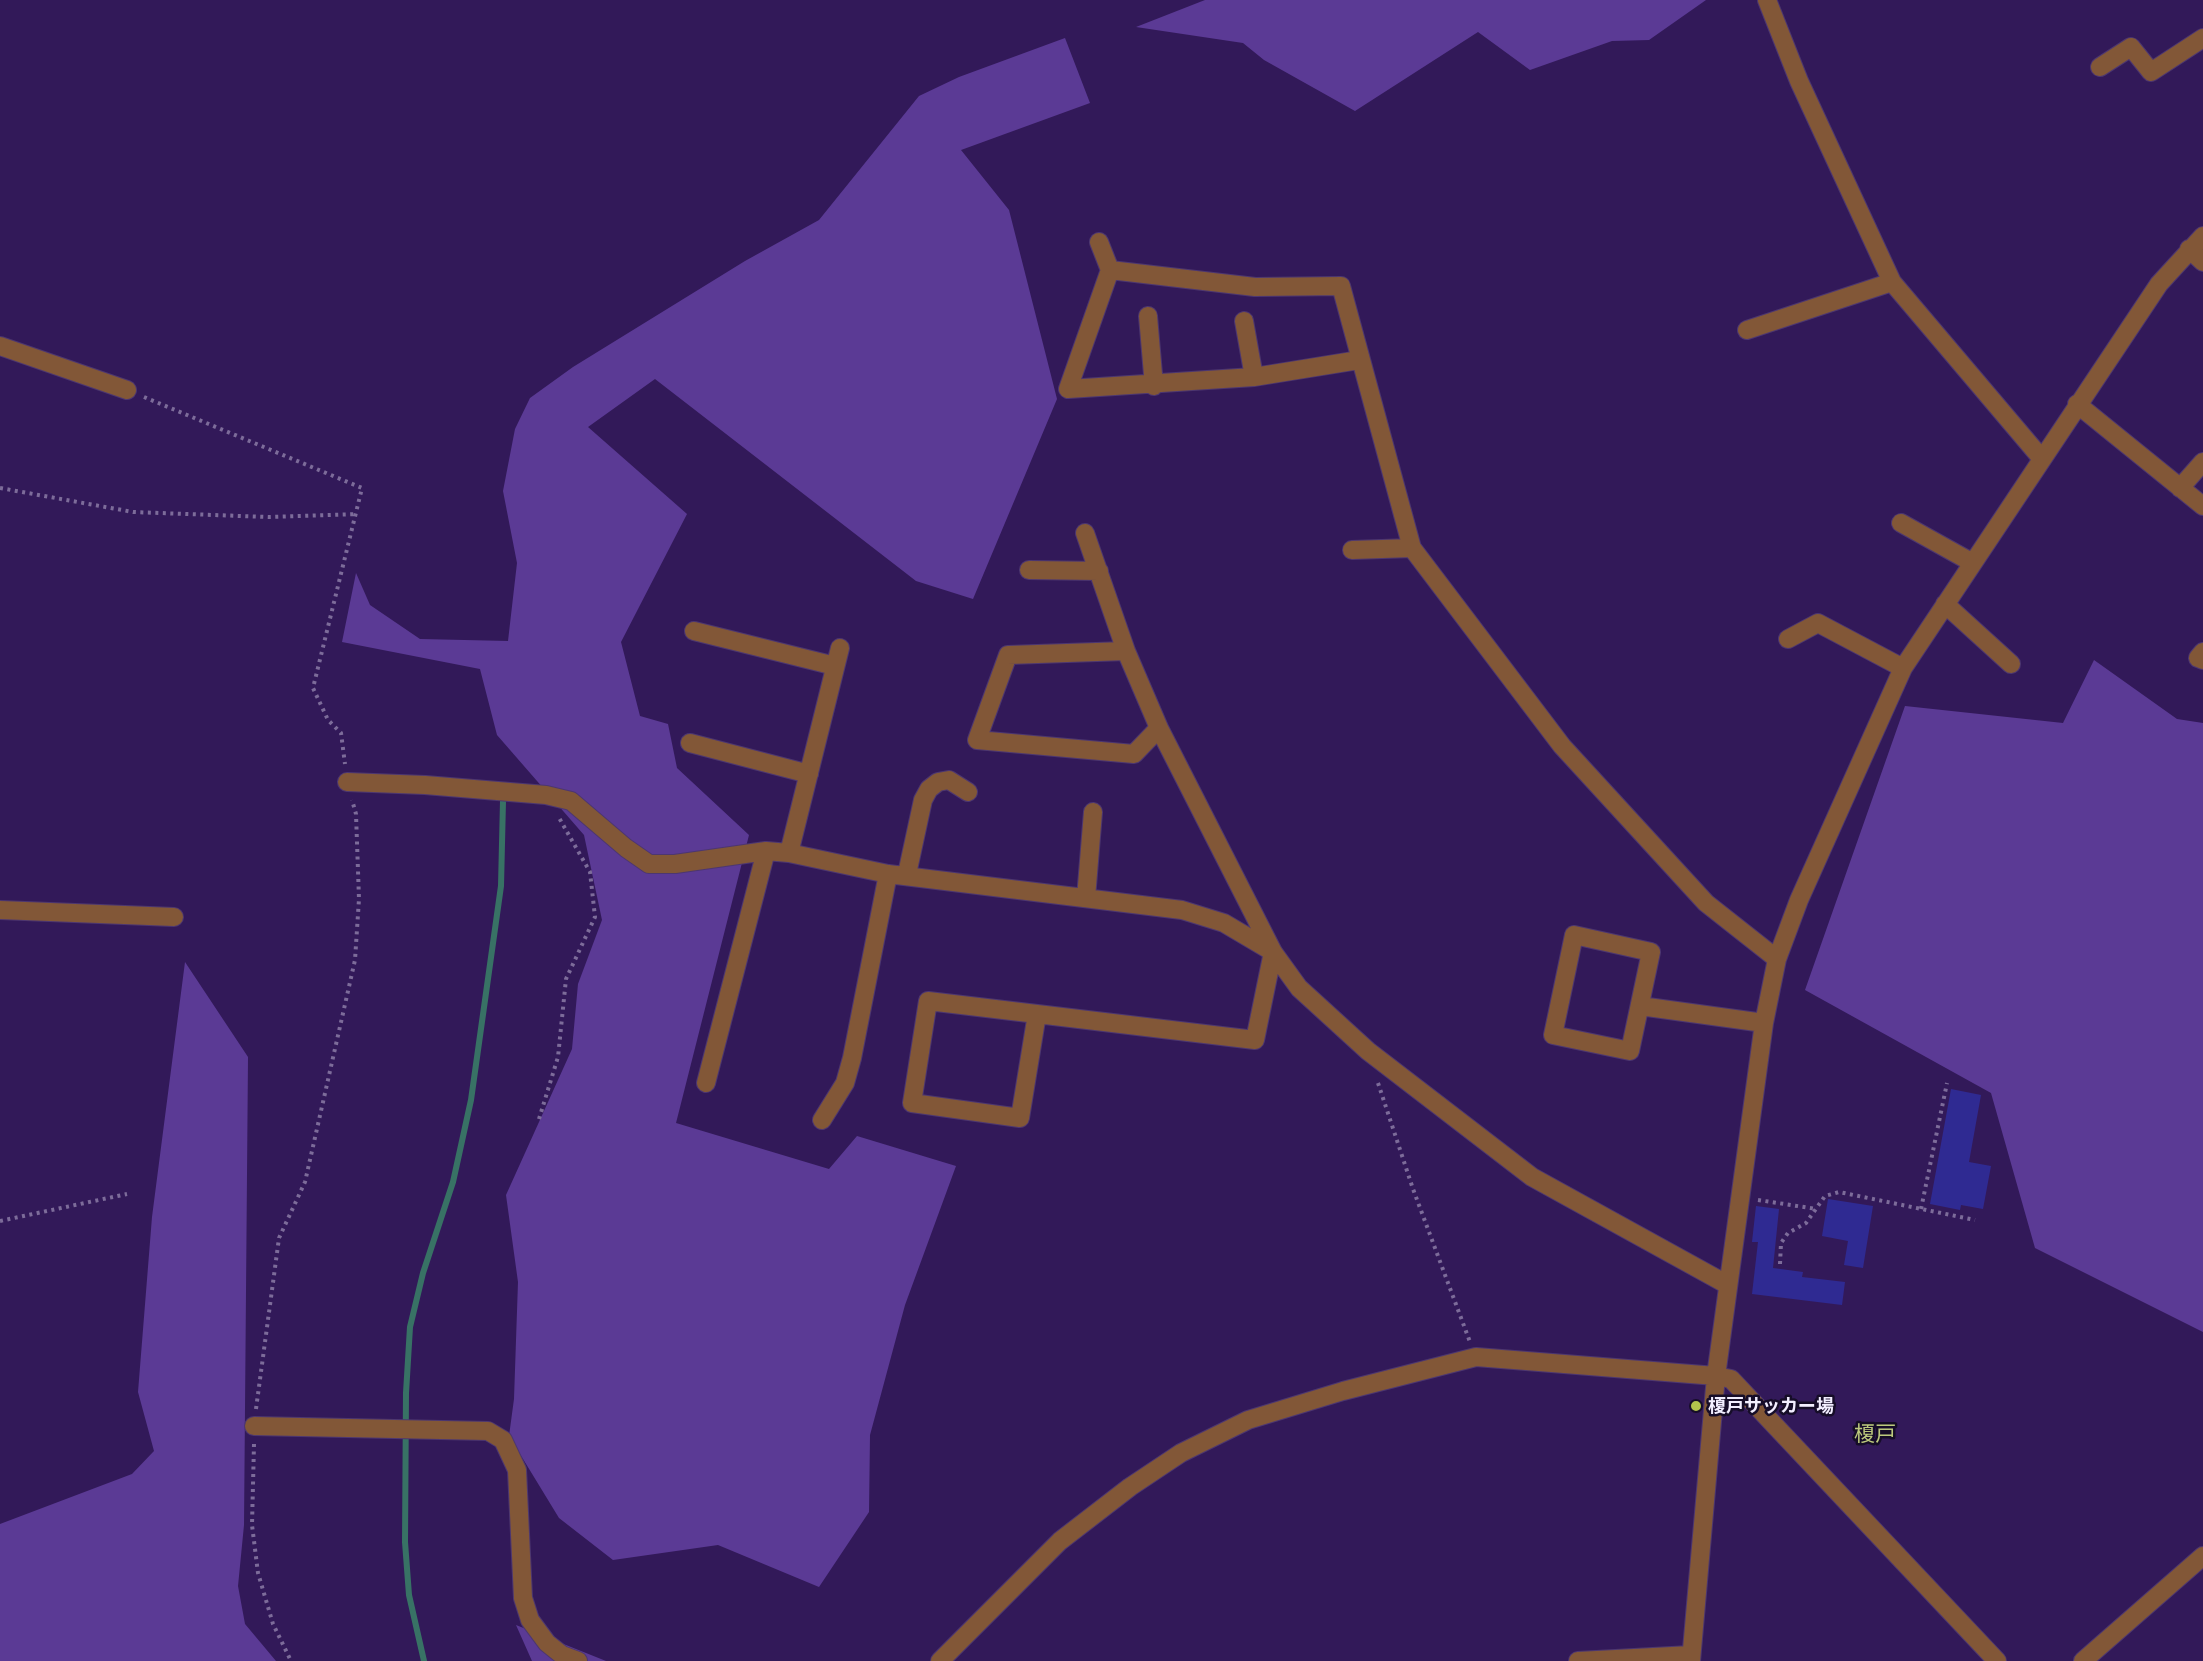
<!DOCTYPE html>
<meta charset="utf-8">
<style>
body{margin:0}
canvas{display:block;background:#321959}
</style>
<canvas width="2203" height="1661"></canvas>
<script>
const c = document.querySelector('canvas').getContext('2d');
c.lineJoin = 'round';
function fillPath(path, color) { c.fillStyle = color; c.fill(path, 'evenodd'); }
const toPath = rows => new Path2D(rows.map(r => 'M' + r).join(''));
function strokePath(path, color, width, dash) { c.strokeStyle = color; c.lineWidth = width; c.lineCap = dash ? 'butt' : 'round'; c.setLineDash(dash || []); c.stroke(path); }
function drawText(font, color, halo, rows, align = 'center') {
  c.font = font + ' "Golos Text","Noto Sans JP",sans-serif'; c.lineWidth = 5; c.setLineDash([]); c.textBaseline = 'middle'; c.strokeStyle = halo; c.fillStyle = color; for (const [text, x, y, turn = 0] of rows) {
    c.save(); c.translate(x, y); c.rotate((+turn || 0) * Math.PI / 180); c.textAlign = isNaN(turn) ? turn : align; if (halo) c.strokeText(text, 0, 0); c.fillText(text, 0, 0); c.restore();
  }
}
const green = toPath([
 [1205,0,1706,0,1649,40,1612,41,1530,70,1478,32,1355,111,1264,60,1243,43,1136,27],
 [1065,38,1090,103,961,150,1009,210,1057,399,973,599,916,581,655,379,588,427,687,514,621,642,640,716,668,724,677,768,749,835,676,1123,829,1169,857,1136,956,1166,905,1305,870,1435,869,1512,819,1587,718,1545,613,1560,559,1518,509,1436,514,1399,518,1282,506,1195,572,1049,578,984,602,920,584,835,497,735,480,669,342,642,356,573,370,605,420,639,508,641,517,563,503,491,515,429,530,398,573,367,745,261,819,220,919,96,959,77],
 [2094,660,2177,719,2203,723,2203,1332,2035,1248,1991,1093,1805,990,1905,706,2063,723],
 [185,962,248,1057,244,1525,238,1586,245,1624,276,1661,0,1661,0,1524,132,1474,154,1451,138,1392,152,1217],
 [516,1625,606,1661,532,1661]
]);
const stream = toPath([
 [424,1661,409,1595,405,1542,406,1393,410,1327,423,1273,453,1182,471,1100,501,886,503,801]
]);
const building = toPath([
 [1951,1089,1981,1095,1969,1162,1991,1166,1983,1209,1961,1205,1960,1210,1930,1204],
 [1828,1199,1873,1206,1863,1268,1844,1265,1848,1241,1822,1236],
 [1756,1206,1779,1209,1773,1268,1803,1272,1802,1277,1845,1282,1842,1305,1752,1294,1758,1242,1752,1242]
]);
const path = toPath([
 [144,397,362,488,313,688,328,720,341,733,345,764],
 [0,488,133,512,268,517,357,514],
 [1378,1083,1413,1189,1470,1342],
 [539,1119,558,1057,566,979,595,917,590,872,558,816],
 [1758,1200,1817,1209],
 [1921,1209,1947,1083],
 [0,1221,127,1194],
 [1780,1264,1781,1243,1788,1233,1806,1223,1825,1196,1839,1192,1975,1220],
 [256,1409,279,1238,305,1182,355,960,359,899,356,814,352,800],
 [254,1444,252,1525,258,1573,273,1624,291,1661]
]);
const minor = toPath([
 [1767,0,1799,81,1892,282,2042,459],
 [2100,67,2131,47,2151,72,2203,38],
 [1099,242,1110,270,1068,389,1254,377,1359,360],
 [2189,249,2203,262],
 [1110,270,1255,287,1341,286,1412,548,1562,746,1706,903,1777,959],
 [1148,316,1154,386],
 [1244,321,1254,377],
 [1747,330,1892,282],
 [0,346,127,390],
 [2077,404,2203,506],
 [2180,488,2203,462],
 [1901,523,1973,563],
 [1085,533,1126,651,1159,728,1273,952,1299,988,1368,1051,1532,1177,1728,1285],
 [1352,550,1412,548],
 [1029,570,1099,571],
 [1945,604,2011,664],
 [694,631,835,666],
 [1788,639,1818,623,1903,668],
 [1126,651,1008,655,977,740,1134,754,1159,728],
 [2203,652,2198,658,2203,660],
 [690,743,809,774],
 [347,782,425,785,546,795,571,801,626,848,649,864,675,864,766,851,789,853,888,874,1182,910,1224,923,1273,952,1255,1040,928,1001,912,1103,1020,1118,1037,1014],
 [789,853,840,648],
 [907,874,923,800,929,789,938,782,949,780,968,792],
 [1086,898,1093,812],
 [0,910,174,917],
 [1574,935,1651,952,1630,1051,1553,1035,1574,935],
 [1640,1006,1764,1023],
 [706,1083,766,851],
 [822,1120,845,1083,852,1058,888,874],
 [254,1426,488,1431,503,1440,517,1470,523,1598,530,1620,547,1643,562,1655,578,1661],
 [940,1661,1060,1541,1130,1487,1181,1453,1248,1420,1343,1391,1476,1357,1716,1376,1731,1379,1997,1661],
 [1578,1661,1691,1655],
 [1691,1661,1716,1376,1764,1023,1777,959,1799,900,1903,668,2159,284,2203,236],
 [2083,1661,2203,1556]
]);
const markers = [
 [1696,1406,6,"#b2c34c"]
];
const poiNames = [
 ["榎戸サッカー場",1708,1406]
];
const quarterNames = [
 ["榎戸",1875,1434]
];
fillPath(green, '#5b3a95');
strokePath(stream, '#387265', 6);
fillPath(building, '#2f2a92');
strokePath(minor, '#4d3770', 20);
strokePath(path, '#7d6c9a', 4, [3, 4.5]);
strokePath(minor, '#825737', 18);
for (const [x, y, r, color] of markers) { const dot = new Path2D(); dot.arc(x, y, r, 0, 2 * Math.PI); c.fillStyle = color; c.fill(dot); strokePath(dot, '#160d28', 2); }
drawText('bold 18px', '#f2eeff', '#160d28', poiNames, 'left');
drawText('21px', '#bcc97d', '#160d28', quarterNames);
</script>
